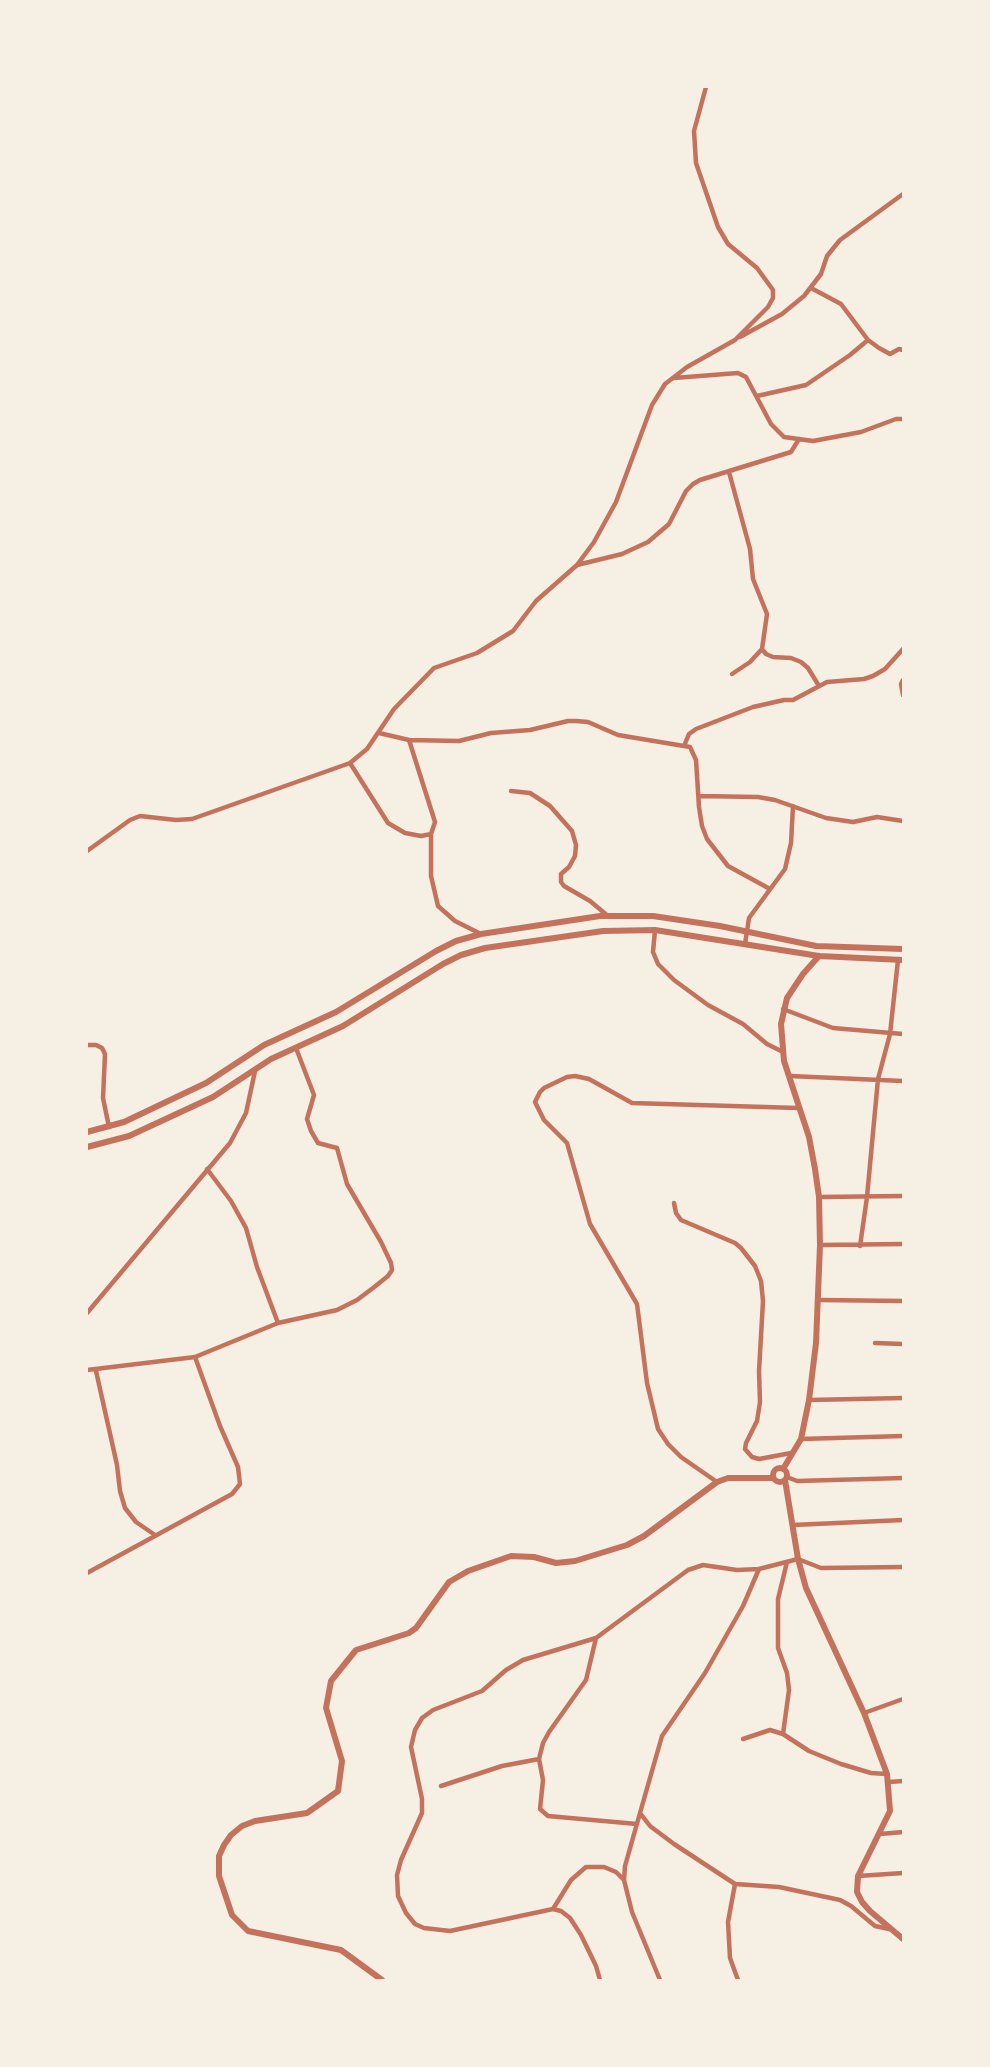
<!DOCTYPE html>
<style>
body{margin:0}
#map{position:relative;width:990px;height:2067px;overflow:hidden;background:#f6efe4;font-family:"Roboto Condensed",sans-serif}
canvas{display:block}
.frame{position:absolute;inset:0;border:88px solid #f6efe4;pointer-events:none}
</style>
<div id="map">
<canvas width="990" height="2067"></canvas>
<div class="frame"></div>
</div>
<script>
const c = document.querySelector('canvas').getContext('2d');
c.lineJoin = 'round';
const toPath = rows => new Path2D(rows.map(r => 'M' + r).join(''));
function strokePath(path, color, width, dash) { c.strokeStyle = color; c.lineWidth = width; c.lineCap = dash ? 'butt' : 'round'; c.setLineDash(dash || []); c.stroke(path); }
const minor = toPath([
 [811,288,841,304,868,340,879,348,890,354,899,349,903,350],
 [740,337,782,314,804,296,821,274,827,256,840,240,903,194],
 [674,378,738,373,746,377,771,424,784,437,813,441,861,432,896,419,903,419],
 [757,396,806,385,850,355,868,340],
 [729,472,750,549,753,579,767,614,762,649,766,654,773,657,791,658,801,662,808,668,819,686],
 [577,565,622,554,648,542,669,524,686,491,693,484,700,480,791,452,799,439],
 [732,674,750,662,762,649],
 [903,680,901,684,903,695],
 [379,733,409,740,459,741,491,733,530,730,568,721,576,721,588,722,618,735,690,747,696,760,699,807,702,826,707,839,728,866,770,889],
 [409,740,435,822,431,834,431,876,438,906,455,921,481,934],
 [684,746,689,734,696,729,753,707,784,700,793,700,827,682,864,679,873,676,885,669,903,649],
 [350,763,388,823,405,833,421,836,431,834],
 [511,791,530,793,550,806,572,831,576,845,575,856,569,867,561,874,561,882,564,886,590,901,608,916],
 [699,796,758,797,775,800,826,818,853,822,877,817,903,821],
 [87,851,130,820,140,816,176,820,192,819,350,763,367,749,394,709,434,668,477,653,513,631,536,601,577,565,594,542,616,502,652,405,665,384,687,367,735,340,768,307,773,298,773,290,757,268,728,244,718,227,696,163,694,131,706,87],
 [655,930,653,952,658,964,674,980,708,1005,743,1024,767,1044,783,1052],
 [745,944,749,918,785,869,791,843,793,806],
 [783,1009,833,1028,903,1034],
 [87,1045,96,1045,102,1048,105,1054,103,1098,109,1127],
 [790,1076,903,1081],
 [819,1197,903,1196],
 [674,1203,676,1213,681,1220,735,1243,741,1248,755,1266,761,1281,763,1301,759,1371,760,1402,757,1421,746,1443,745,1449,752,1457,759,1459,791,1453],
 [820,1245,903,1244],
 [860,1246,867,1197,878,1079,890,1034,898,960],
 [820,1300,903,1301],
 [87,1313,230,1143,246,1113,255,1071],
 [278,1323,337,1310,357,1300,373,1288,388,1276,392,1270,391,1263,381,1242,347,1184,337,1148,318,1143,311,1131,307,1119,314,1095,296,1048],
 [875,1343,903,1344],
 [87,1370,195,1357,278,1323,257,1267,246,1228,231,1201,207,1169],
 [96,1371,117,1465,120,1491,125,1508,136,1522,155,1535],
 [809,1400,903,1398],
 [801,1439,903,1436],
 [787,1477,797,1481,903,1478],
 [717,1482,681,1457,668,1444,658,1429,647,1383,637,1304,590,1224,567,1143,544,1120,535,1102,540,1092,544,1088,567,1077,575,1076,589,1079,632,1103,798,1108],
 [793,1525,903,1520],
 [787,1562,778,1599,778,1648,787,1673,789,1690,783,1734,809,1751,841,1764,871,1773,887,1774],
 [87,1573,232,1494,240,1484,238,1467,220,1426,195,1357],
 [596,1638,586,1680,549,1732,543,1743,539,1759,543,1780,540,1809,548,1816,637,1824],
 [864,1713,903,1699],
 [743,1739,770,1730,783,1734],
 [889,1782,903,1781],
 [441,1786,502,1766,539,1759],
 [640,1813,625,1866,624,1880,632,1912,660,1980],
 [880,1834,903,1832],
 [858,1876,903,1873],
 [735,1884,728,1922,730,1958,738,1980],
 [553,1909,571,1880,586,1867,604,1867,616,1872,624,1880],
 [889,1929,875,1926,851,1906,840,1900,779,1887,735,1884,674,1844,650,1826,640,1813,662,1736,705,1673,743,1606,759,1569,798,1559,821,1568,903,1567],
 [600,1980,596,1966,581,1935,570,1918,561,1911,553,1909,450,1931,424,1928,415,1924,406,1913,398,1896,397,1875,401,1860,422,1813,422,1799,411,1747,415,1730,422,1718,433,1710,482,1691,506,1670,523,1660,596,1638,688,1570,703,1565,737,1570,759,1569]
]);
const tertiary = toPath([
 [87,1132,124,1122,206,1083,264,1045,336,1012,436,951,456,941,481,934,600,916,653,916,720,926,816,946,903,949],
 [87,1147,129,1136,213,1097,271,1059,343,1026,443,964,461,955,485,948,603,931,655,930,819,956,903,960],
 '773 1475a7 7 0 1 1 14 0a7 7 0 1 1-14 0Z',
 [783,1469,801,1439,809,1400,816,1343,820,1245,819,1197,815,1169,809,1137,784,1061,781,1024,787,998,803,974,819,956],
 [785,1480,798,1559,806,1588,864,1713,887,1774,890,1811,858,1876,857,1892,862,1902,870,1911,903,1939],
 [382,1980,341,1950,248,1931,232,1915,219,1876,219,1856,224,1845,231,1835,242,1826,255,1821,307,1813,338,1791,342,1761,326,1708,331,1681,356,1650,409,1633,416,1628,449,1582,468,1571,511,1556,534,1557,556,1563,575,1561,627,1545,644,1536,717,1482,728,1478,773,1478]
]);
strokePath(minor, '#c5725c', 4.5);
strokePath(tertiary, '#c5725c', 6);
</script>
